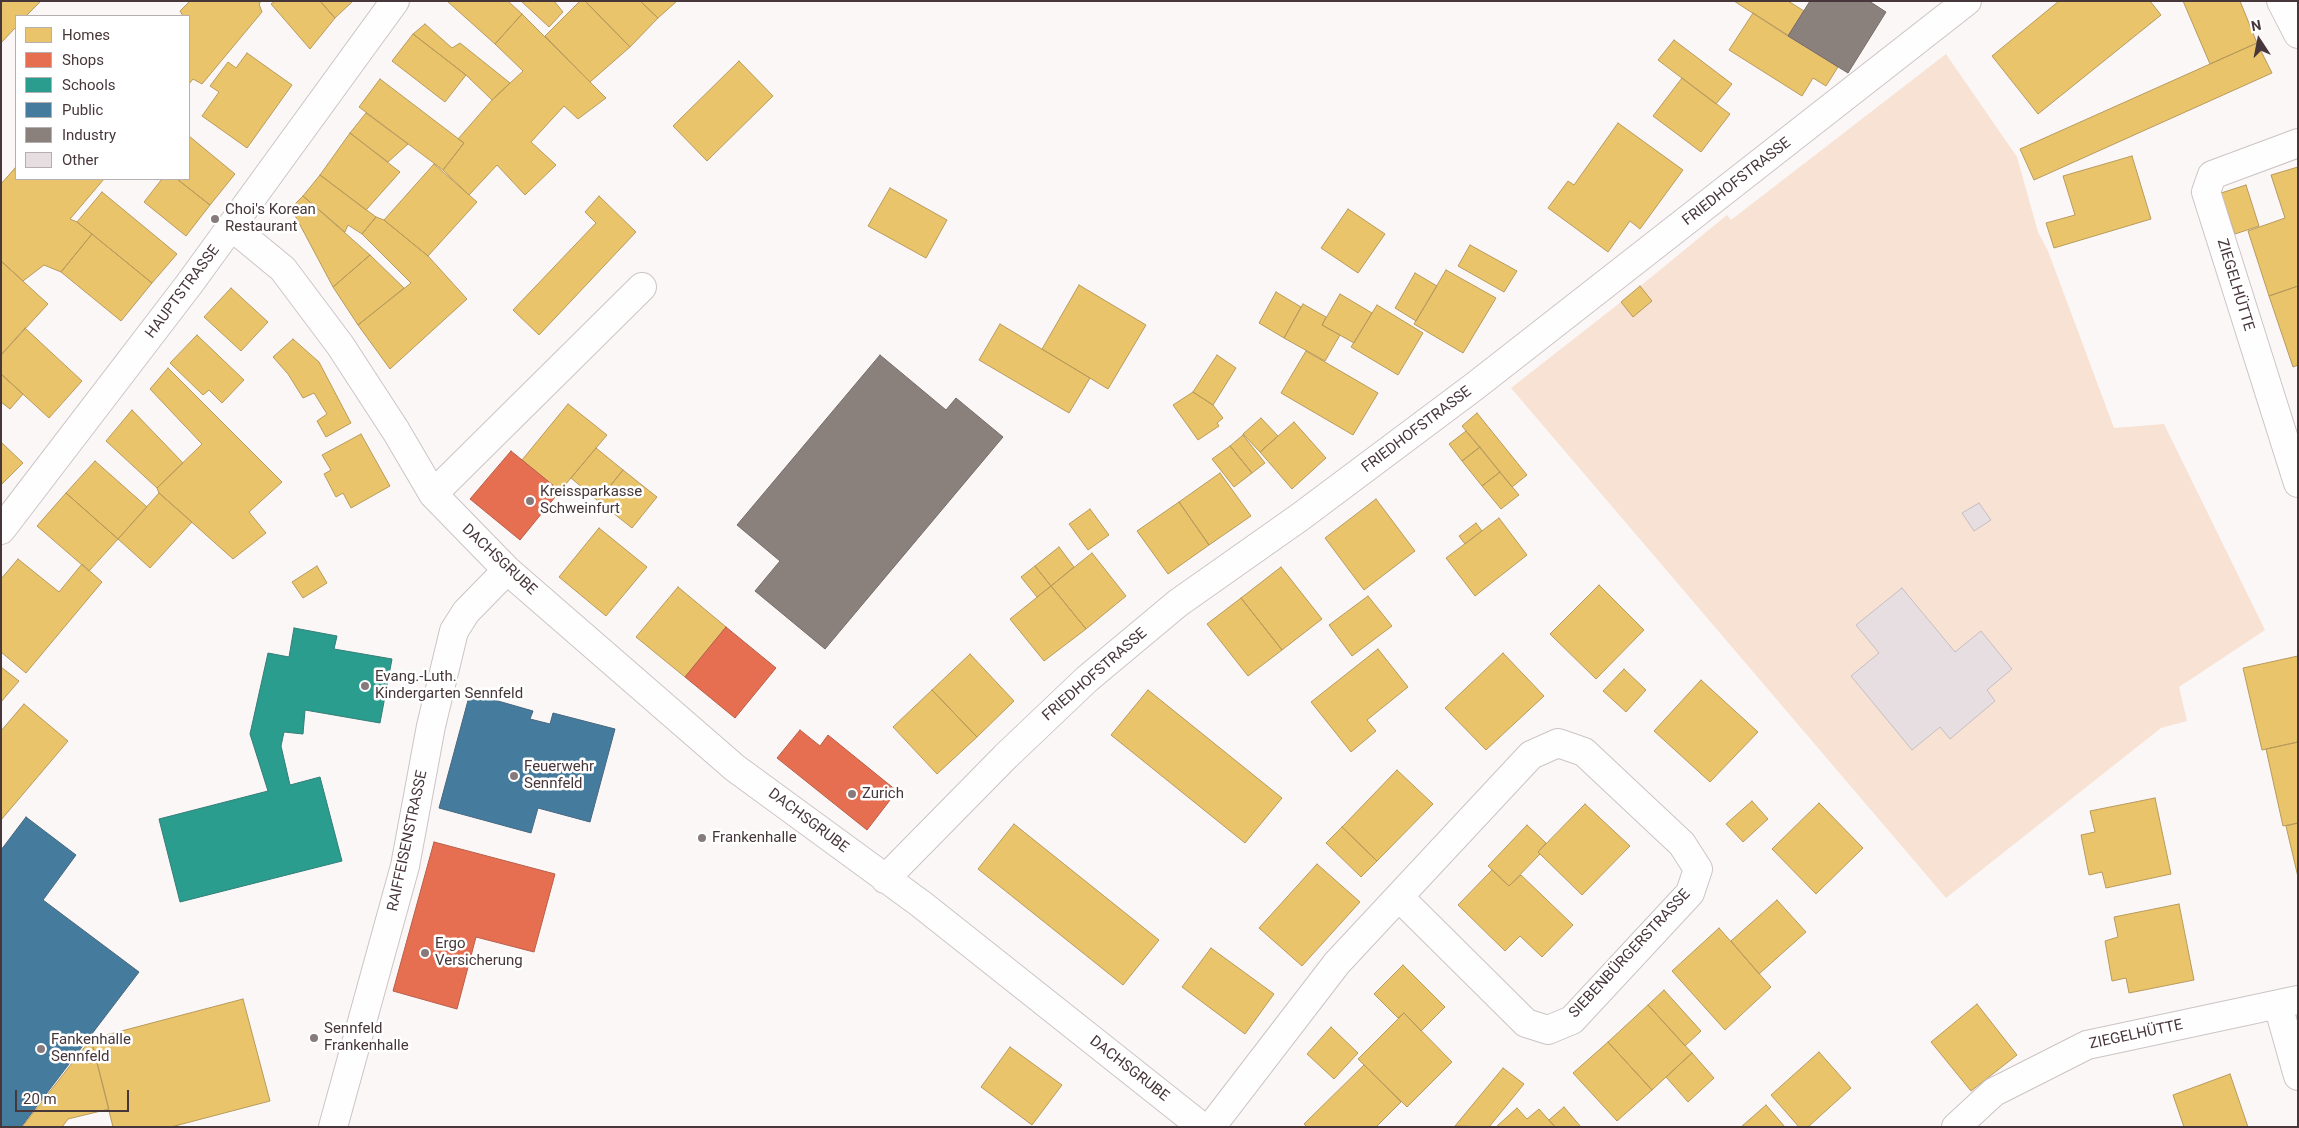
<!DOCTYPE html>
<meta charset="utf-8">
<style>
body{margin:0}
#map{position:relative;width:2299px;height:1128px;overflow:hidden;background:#fbf7f7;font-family:Roboto,sans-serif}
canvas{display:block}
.frame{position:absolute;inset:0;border:2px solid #47373a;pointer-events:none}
.legend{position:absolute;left:15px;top:15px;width:175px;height:165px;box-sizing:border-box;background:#fff;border:1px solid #b5afb0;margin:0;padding:6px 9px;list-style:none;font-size:15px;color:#47373a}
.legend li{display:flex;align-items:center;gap:10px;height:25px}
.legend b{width:25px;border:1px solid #b5afb0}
.north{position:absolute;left:2234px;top:15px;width:50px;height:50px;-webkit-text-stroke:4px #fff;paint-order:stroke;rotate:349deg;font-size:14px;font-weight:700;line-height:20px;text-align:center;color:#47373a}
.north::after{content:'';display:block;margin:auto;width:18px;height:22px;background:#47373a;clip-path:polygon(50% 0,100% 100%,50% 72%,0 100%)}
.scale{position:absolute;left:15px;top:1090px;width:114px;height:22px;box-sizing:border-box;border:2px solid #47373a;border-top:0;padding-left:6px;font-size:15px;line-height:18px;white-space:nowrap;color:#47373a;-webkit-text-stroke:4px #fff;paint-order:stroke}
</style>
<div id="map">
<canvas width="2299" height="1128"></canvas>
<div class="frame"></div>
<ul class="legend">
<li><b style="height:14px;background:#e9c46a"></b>Homes</li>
<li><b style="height:14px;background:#e76f51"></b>Shops</li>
<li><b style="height:14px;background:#2a9d8f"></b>Schools</li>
<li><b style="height:14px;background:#457b9d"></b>Public</li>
<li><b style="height:14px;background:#8a817c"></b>Industry</li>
<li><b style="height:14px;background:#e7dee2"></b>Other</li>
</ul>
<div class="north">N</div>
<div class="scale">20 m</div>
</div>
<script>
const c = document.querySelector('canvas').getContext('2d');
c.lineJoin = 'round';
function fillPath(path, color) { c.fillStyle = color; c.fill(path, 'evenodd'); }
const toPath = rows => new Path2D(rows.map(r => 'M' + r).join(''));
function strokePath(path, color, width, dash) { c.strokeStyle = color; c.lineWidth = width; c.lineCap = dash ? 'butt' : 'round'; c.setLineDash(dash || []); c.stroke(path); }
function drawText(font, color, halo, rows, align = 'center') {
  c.font = font + ' Roboto,sans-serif'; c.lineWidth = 5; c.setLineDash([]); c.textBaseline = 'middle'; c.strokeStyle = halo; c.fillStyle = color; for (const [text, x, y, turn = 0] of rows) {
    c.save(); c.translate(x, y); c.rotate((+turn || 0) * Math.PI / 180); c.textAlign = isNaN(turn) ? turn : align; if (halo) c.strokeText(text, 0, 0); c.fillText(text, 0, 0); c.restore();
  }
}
const green = toPath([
 [1946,54,2017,157,2038,232,2048,251,2114,428,2164,424,2265,630,2179,687,2187,721,2161,728,1946,898,1511,388,1621,302,1727,215,1731,220]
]);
const homes = toPath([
 [1,1,41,1,26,16,16,16,16,27,1,43,1,1],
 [190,1,261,1,259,4,262,12,202,84,193,79,189,84,189,16,183,16,180,11,190,1],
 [275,1,320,1,335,18,310,49,271,4,275,1],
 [320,1,353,1,335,18,320,1],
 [447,1,508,1,522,14,495,44,447,1],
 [521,1,554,1,563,12,549,27,521,1],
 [580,1,585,1,630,47,590,82,545,36,580,1],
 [585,1,640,1,658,18,630,47,585,1],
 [640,1,677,1,658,18,640,1],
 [1734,1,1788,1,1804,11,1788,36,1734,1],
 [2059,1,2150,1,2161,15,2038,114,1992,56,2059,1],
 [2183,1,2240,1,2257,43,2210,64,2183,1],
 [1753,13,1838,67,1826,86,1813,78,1802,96,1729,50,1753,13],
 [522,14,606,98,578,119,564,106,531,142,556,165,525,195,497,165,469,195,443,170,464,143,458,139,492,100,523,71,495,44,522,14],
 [425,24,452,48,460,43,510,83,492,100,466,75,413,34,425,24],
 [413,34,466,75,445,102,392,61,413,34],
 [1674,40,1732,84,1716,104,1658,60,1674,40],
 [2257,43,2272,73,2034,180,2020,149,2257,43],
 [247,53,292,85,247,148,202,116,219,92,210,86,228,62,236,68,247,53],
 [739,61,773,96,707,161,673,126,739,61],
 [1682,78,1730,114,1701,152,1653,116,1682,78],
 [380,79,464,143,443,170,359,107,380,79],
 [366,113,408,144,388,162,350,133,366,113],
 [1618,123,1683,170,1640,229,1630,221,1608,252,1548,208,1568,181,1574,185,1618,123],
 [350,133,400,172,366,210,320,175,350,133],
 [189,136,235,174,210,205,177,179,189,179,189,136],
 [2132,156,2151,219,2054,248,2046,223,2075,215,2063,176,2132,156],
 [434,164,477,202,428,256,384,220,434,164],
 [2298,167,2298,286,2269,296,2248,231,2285,218,2271,175,2298,167],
 [15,168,16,179,104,179,70,219,77,222,92,234,61,272,44,265,23,281,1,261,1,184,15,168],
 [320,175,376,217,362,234,348,225,345,232,303,196,320,175],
 [162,179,177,179,210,205,186,236,144,202,162,179],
 [2246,185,2259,226,2235,234,2221,193,2246,185],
 [890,188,947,220,926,258,868,226,890,188],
 [102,192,177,254,152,283,77,222,102,192],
 [303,196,370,255,333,287,291,208,303,196],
 [599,196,636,232,539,335,513,310,596,223,585,212,599,196],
 [1348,209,1385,234,1358,273,1321,248,1348,209],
 [376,217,384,220,428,256,467,299,390,369,358,325,411,283,362,234,376,217],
 [92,234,152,283,121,321,61,272,92,234],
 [1470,245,1517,271,1504,292,1458,266,1470,245],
 [370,255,404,288,358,325,333,287,370,255],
 [1,261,48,304,1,355,1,261],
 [1446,270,1496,298,1463,353,1414,324,1446,270],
 [1415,273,1437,286,1416,321,1395,308,1415,273],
 [1079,285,1146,325,1108,389,1042,349,1079,285],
 [1640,286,1652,301,1633,317,1621,302,1640,286],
 [2298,286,2298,365,2293,367,2269,296,2298,286],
 [231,288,268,322,241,351,204,317,231,288],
 [1276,292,1301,307,1284,338,1259,323,1276,292],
 [1340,294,1372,313,1354,343,1322,325,1340,294],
 [1303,304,1326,317,1322,325,1340,335,1325,361,1284,338,1303,304],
 [1377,305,1423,333,1398,375,1351,347,1377,305],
 [1000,324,1090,378,1069,413,979,360,1000,324],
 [25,328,82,381,49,418,1,374,1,355,25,328],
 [197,335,244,380,222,403,209,390,203,395,170,363,197,335],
 [293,339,319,362,351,423,326,437,317,421,327,414,314,393,303,398,288,374,273,357,293,339],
 [1306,351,1378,393,1353,435,1281,393,1306,351],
 [1217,355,1236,368,1213,405,1193,392,1217,355],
 [168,368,282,482,249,512,266,533,233,559,159,493,157,488,202,444,150,389,168,368],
 [1,374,23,394,10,409,1,402,1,374],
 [1193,392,1213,405,1223,418,1217,423,1219,426,1198,440,1173,405,1193,392],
 [568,404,607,435,560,491,522,460,568,404],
 [132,410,183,463,157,488,106,441,132,410],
 [1477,413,1527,475,1512,487,1462,426,1477,413],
 [1261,418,1278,436,1260,452,1243,434,1261,418],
 [1294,422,1326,458,1292,489,1260,452,1294,422],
 [1466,431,1480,447,1462,461,1449,444,1466,431],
 [361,434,390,486,351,508,343,493,336,497,324,474,331,470,322,455,361,434],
 [1243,435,1265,463,1252,473,1230,446,1243,435],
 [1,442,23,463,1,485,1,442],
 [1230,446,1252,473,1234,487,1212,459,1230,446],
 [1480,447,1500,472,1482,486,1462,461,1480,447],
 [596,448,623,470,598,501,571,478,596,448],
 [95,461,147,507,118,539,66,493,95,461],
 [623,470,657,497,632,528,598,501,623,470],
 [1500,472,1519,495,1501,509,1482,486,1500,472],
 [1220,473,1251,516,1209,545,1179,502,1220,473],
 [66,493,118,539,89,571,37,526,66,493],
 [159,493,192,522,150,568,118,539,159,493],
 [1376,499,1415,551,1364,590,1325,538,1376,499],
 [1179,502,1209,545,1168,574,1137,531,1179,502],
 [1090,509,1109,535,1088,550,1069,524,1090,509],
 [1499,518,1527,555,1475,596,1446,558,1499,518],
 [1476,523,1482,531,1465,544,1459,536,1476,523],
 [599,528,647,567,606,616,559,577,599,528],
 [1059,547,1074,567,1051,586,1035,566,1059,547],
 [1092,553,1126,596,1086,629,1051,586,1092,553],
 [18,559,59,592,82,564,102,582,26,673,1,652,1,579,18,559],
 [317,566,327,583,303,598,292,582,317,566],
 [1035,566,1051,586,1037,597,1021,577,1035,566],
 [1281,567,1322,619,1282,650,1241,598,1281,567],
 [1599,585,1644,630,1596,679,1550,634,1599,585],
 [1051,586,1086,629,1044,661,1010,619,1051,586],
 [678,587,726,627,685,677,636,637,678,587],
 [1368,596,1392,626,1352,656,1329,625,1368,596],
 [1241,598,1282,650,1248,676,1207,624,1241,598],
 [1378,649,1408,687,1367,720,1376,731,1351,752,1311,702,1378,649],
 [1503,653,1544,696,1486,750,1445,708,1503,653],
 [970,654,1014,701,977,737,932,690,970,654],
 [2298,656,2298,742,2262,750,2243,668,2298,656],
 [1,667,19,681,1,702,1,667],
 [1624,669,1646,690,1626,712,1603,691,1624,669],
 [1701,680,1758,732,1710,782,1654,731,1701,680],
 [932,690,977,737,937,774,893,727,932,690],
 [1148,690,1282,798,1245,843,1111,735,1148,690],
 [24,704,68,741,1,820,1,731,24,704],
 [2298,742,2298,823,2283,826,2266,749,2298,742],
 [1397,770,1433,804,1377,861,1342,827,1397,770],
 [2155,798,2171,874,2106,888,2102,872,2089,875,2081,835,2095,832,2090,811,2155,798],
 [1752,801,1768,819,1743,842,1726,824,1752,801],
 [1819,803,1863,848,1816,894,1772,849,1819,803],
 [1585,804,1630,846,1582,895,1538,852,1585,804],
 [2298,823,2298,877,2286,826,2298,823],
 [1014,824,1159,940,1123,985,978,869,1014,824],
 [1527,825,1546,843,1538,852,1540,854,1509,886,1488,866,1527,825],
 [1342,827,1377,861,1361,877,1326,843,1342,827],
 [1317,864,1360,902,1302,966,1259,928,1317,864],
 [1492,870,1509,886,1521,875,1573,925,1542,957,1520,936,1505,951,1458,905,1492,870],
 [1777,900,1806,932,1759,974,1731,941,1777,900],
 [2179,904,2194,980,2129,993,2126,978,2112,981,2105,941,2118,937,2114,917,2179,904],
 [1719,928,1771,987,1725,1030,1672,971,1719,928],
 [1211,948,1274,994,1245,1034,1182,987,1211,948],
 [1403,965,1445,1007,1421,1031,1404,1013,1398,1018,1374,994,1403,965],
 [1664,990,1701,1031,1685,1046,1648,1005,1664,990],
 [243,999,270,1101,171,1127,113,1127,91,1039,243,999],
 [1977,1004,2017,1055,1971,1091,1931,1042,1977,1004],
 [1648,1005,1692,1053,1652,1090,1608,1042,1648,1005],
 [1404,1013,1452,1062,1407,1107,1358,1059,1404,1013],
 [1331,1027,1358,1053,1334,1079,1307,1054,1331,1027],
 [91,1039,109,1109,68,1119,62,1127,22,1127,91,1039],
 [1608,1042,1652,1090,1617,1121,1573,1073,1608,1042],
 [1010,1047,1062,1085,1032,1125,981,1087,1010,1047],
 [1819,1052,1851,1088,1808,1127,1799,1127,1771,1095,1819,1052],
 [1692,1053,1714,1078,1688,1102,1666,1077,1692,1053],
 [1364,1065,1401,1102,1376,1127,1307,1127,1304,1124,1364,1065],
 [1503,1068,1524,1084,1489,1127,1455,1126,1503,1068],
 [2230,1074,2248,1127,2184,1127,2173,1095,2230,1074],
 [1766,1105,1785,1127,1741,1127,1766,1105],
 [1564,1107,1581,1127,1555,1127,1549,1120,1564,1107],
 [1517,1108,1527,1119,1539,1109,1555,1127,1496,1127,1517,1108]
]);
const shops = toPath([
 [511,451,560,491,520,540,470,499,511,451],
 [726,627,776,668,735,718,685,677,726,627],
 [800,730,820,746,828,735,897,791,867,830,777,758,800,730],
 [434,842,555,874,534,952,476,937,457,1009,393,991,434,842]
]);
const schools = toPath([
 [294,628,337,636,334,649,392,659,380,723,305,710,303,734,284,732,281,746,290,785,320,777,342,861,180,902,159,819,268,791,250,734,268,653,289,657,294,628]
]);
const public = toPath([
 [470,693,533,711,530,719,550,724,553,713,615,729,590,822,538,808,531,833,439,808,470,693],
 [26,817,76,855,43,900,139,972,21,1127,1,1127,1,850,26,817]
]);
const industry = toPath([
 [1810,1,1869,1,1886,12,1848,73,1788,36,1810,1],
 [880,355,946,410,956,398,1003,437,825,649,755,591,780,561,737,525,880,355]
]);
const building = toPath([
 [1979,503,1991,520,1974,531,1962,513,1979,503],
 [1902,588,1955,652,1981,631,2012,669,1987,690,1995,701,1950,739,1940,727,1912,750,1851,676,1879,653,1856,625,1902,588]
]);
const minor = toPath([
 [2281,1,2298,34],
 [2298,143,2212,175,2206,192,2298,483],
 [232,227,283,269,340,345,396,431,433,494,507,570,735,768,921,904,1202,1127],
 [433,494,642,287],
 [1,530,190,283,395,1],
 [885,879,1006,756,1087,679,1178,603,1300,517,1475,386,1967,1],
 [2278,1005,2298,1076],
 [333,1127,405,866,431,726,454,631,466,612,507,570],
 [1211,1127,1337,963,1531,755,1558,743,1584,752,1682,844,1698,869,1690,893,1572,1020,1548,1030,1526,1023,1399,897],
 [1956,1127,1994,1092,2087,1045,2298,1000]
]);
const markers = [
 [215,219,5,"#867a7c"],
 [530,501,5,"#867a7c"],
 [365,686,5,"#867a7c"],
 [514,776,5,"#867a7c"],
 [852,794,5,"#867a7c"],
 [702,838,5,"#867a7c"],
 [425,953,5,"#867a7c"],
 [314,1038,5,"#867a7c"],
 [41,1049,5,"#867a7c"]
];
const streetNames = [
 ["FRIEDHOFSTRASSE",1737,182,-38],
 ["ZIEGELHÜTTE",2235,285,73],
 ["HAUPTSTRASSE",183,292,-53],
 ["FRIEDHOFSTRASSE",1417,430,-37],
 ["DACHSGRUBE",499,560,43],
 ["FRIEDHOFSTRASSE",1095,675,-41],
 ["DACHSGRUBE",808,821,37],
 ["RAIFFEISENSTRASSE",408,841,-78],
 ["SIEBENBÜRGERSTRASSE",1630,954,-47],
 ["ZIEGELHÜTTE",2136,1035,-12],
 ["DACHSGRUBE",1129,1069,38]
];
const poiNames = [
 ["Choi's Korean",225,210],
 ["Restaurant",225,227],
 ["Kreissparkasse",540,492],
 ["Schweinfurt",540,509],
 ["Evang.-Luth.",375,677],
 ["Kindergarten Sennfeld",375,694],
 ["Feuerwehr",524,767],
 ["Sennfeld",524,784],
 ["Zurich",862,794],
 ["Frankenhalle",712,838],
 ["Ergo",435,944],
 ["Versicherung",435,961],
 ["Sennfeld",324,1029],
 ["Frankenhalle",324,1046],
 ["Fankenhalle",51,1040],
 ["Sennfeld",51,1057]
];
fillPath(green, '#f7e2d3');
fillPath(homes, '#e9c46a');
strokePath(homes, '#b89a5c', 1);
fillPath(shops, '#e76f51');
strokePath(shops, '#b75e4a', 1);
fillPath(schools, '#2a9d8f');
strokePath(schools, '#337e76', 1);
fillPath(public, '#457b9d');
strokePath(public, '#46677f', 1);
fillPath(industry, '#8a817c');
strokePath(industry, '#766b68', 1);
fillPath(building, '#e7dee2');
strokePath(building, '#c6bec2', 1);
strokePath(minor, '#cdc3c5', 30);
strokePath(minor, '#fefefe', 28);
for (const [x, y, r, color] of markers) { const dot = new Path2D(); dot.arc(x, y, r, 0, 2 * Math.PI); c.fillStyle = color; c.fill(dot); strokePath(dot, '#fff', 2); }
drawText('15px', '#47373a', '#fff', streetNames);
drawText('15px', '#47373a', '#fff', poiNames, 'left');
</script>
